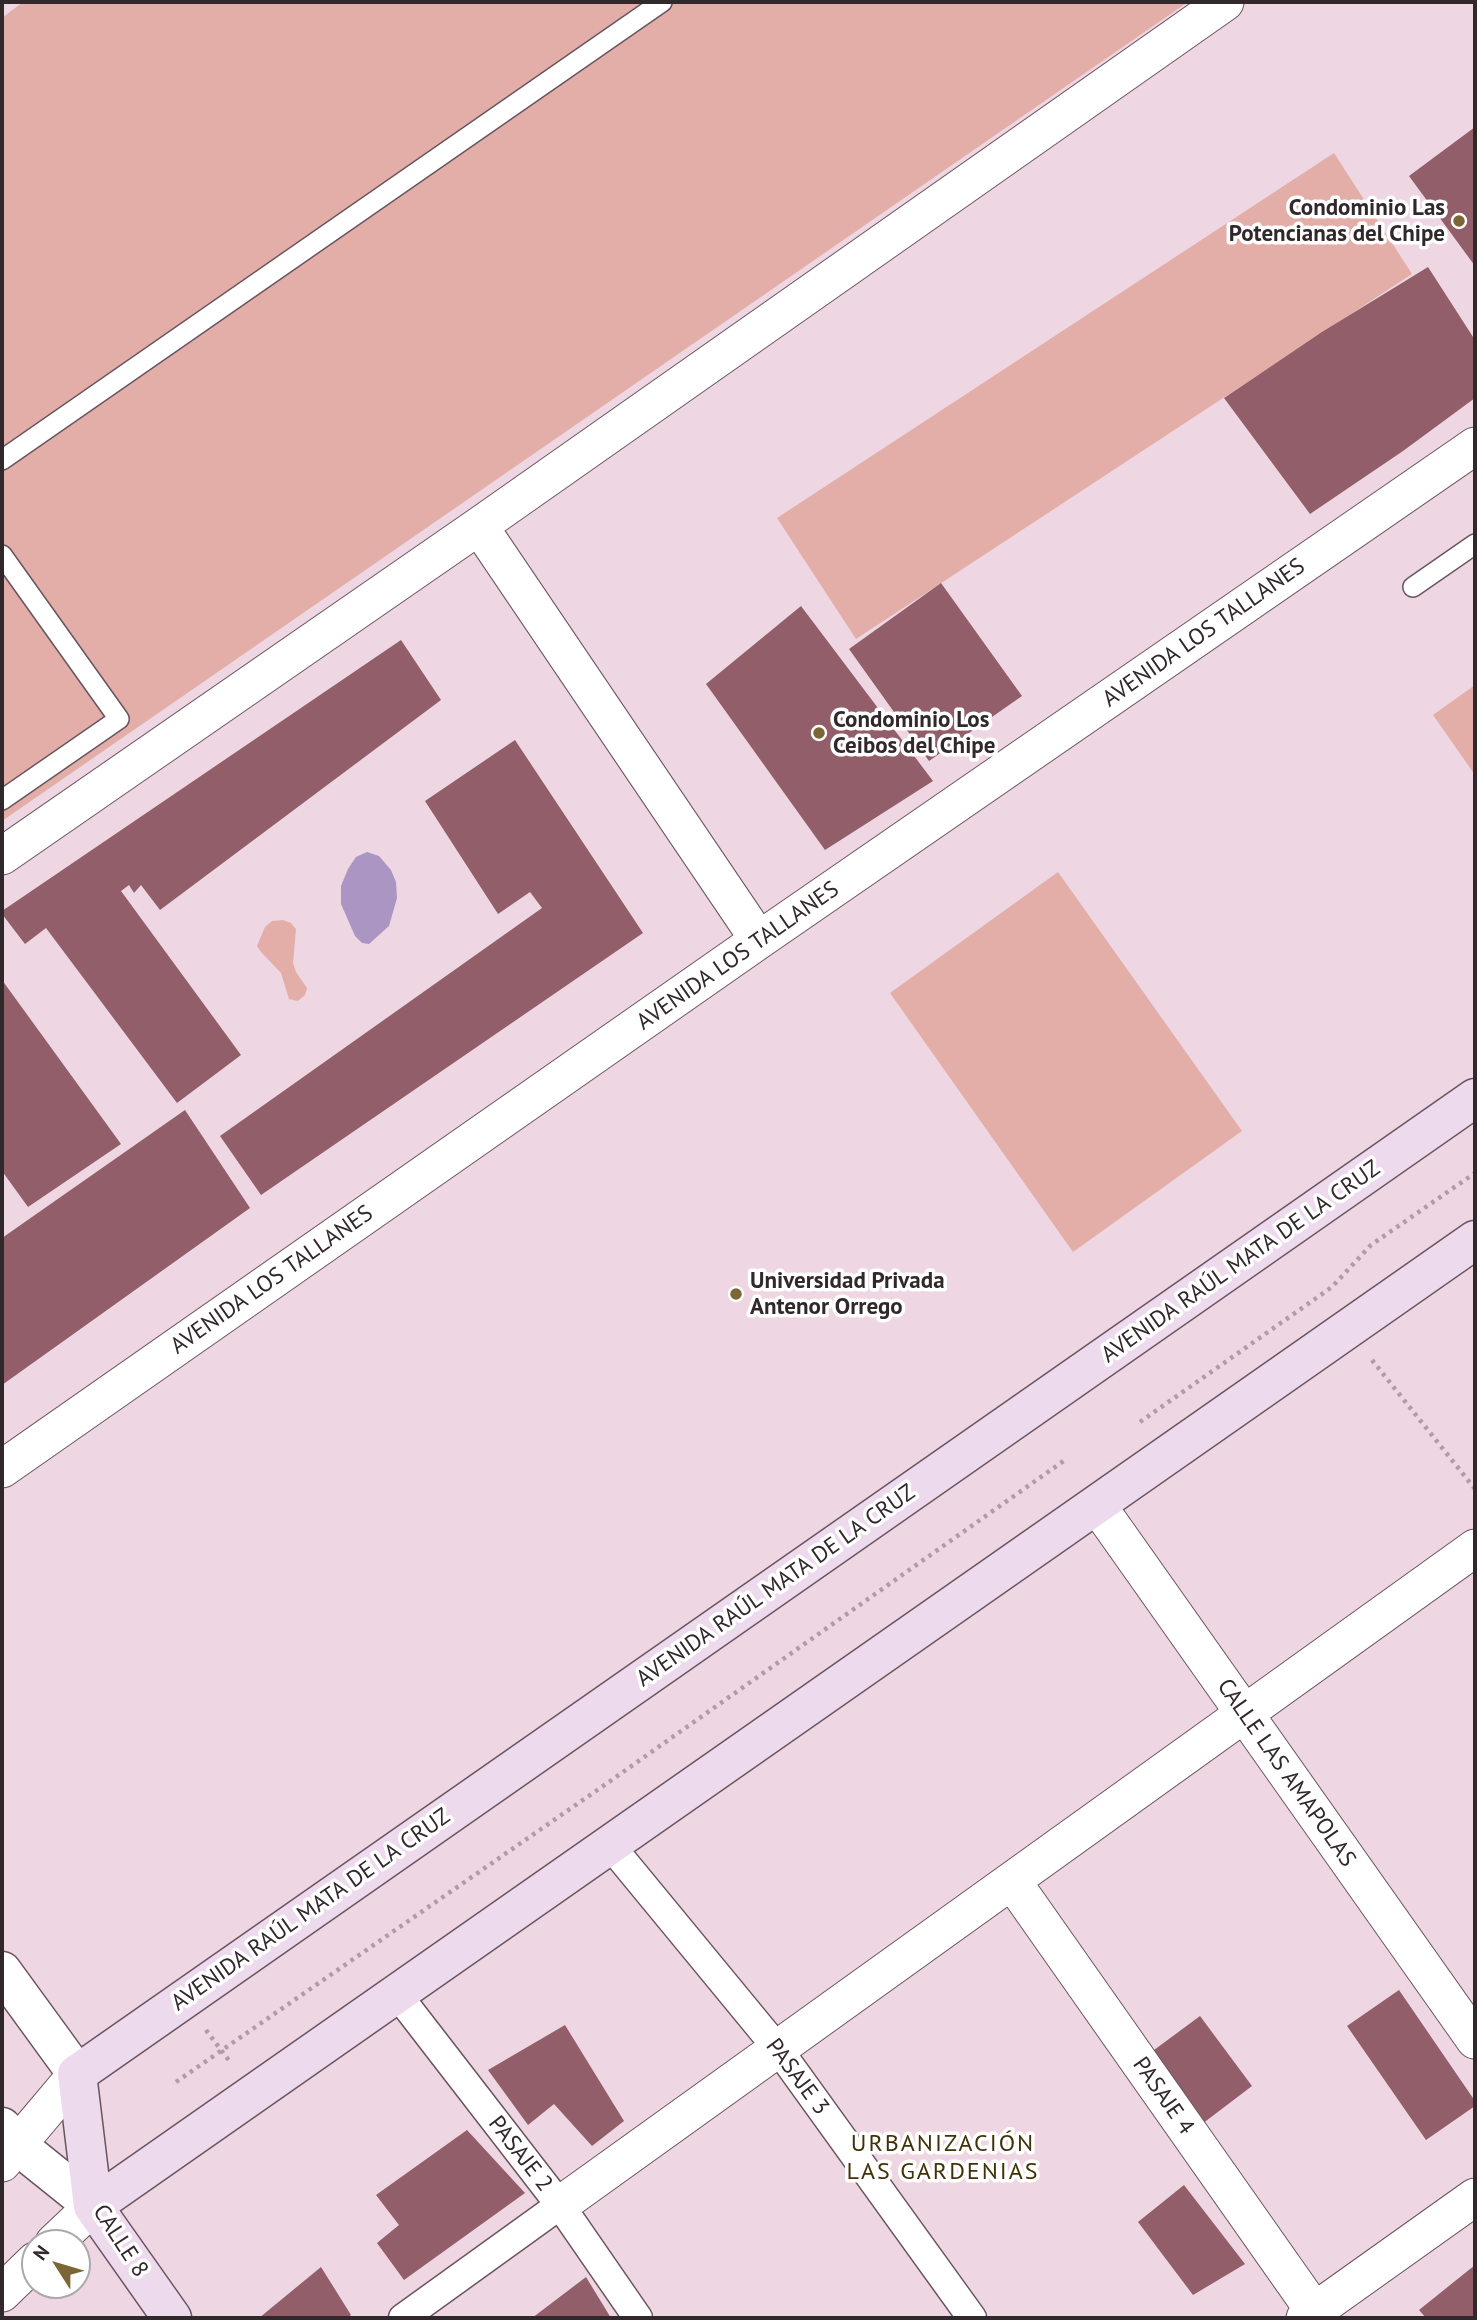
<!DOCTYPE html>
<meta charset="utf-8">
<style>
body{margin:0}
#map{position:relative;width:1477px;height:2320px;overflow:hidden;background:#eed6e2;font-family:"PT Sans",sans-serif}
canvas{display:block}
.frame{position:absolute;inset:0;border:4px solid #31282c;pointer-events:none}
.north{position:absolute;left:21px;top:2229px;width:70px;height:70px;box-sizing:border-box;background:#fff;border:2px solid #ada9ab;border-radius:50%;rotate:307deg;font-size:19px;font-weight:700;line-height:28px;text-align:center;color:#31282c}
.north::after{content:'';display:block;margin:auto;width:24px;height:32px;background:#7c6636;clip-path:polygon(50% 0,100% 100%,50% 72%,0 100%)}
</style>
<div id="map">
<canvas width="1477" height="2320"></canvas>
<div class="frame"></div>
<div class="north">N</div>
</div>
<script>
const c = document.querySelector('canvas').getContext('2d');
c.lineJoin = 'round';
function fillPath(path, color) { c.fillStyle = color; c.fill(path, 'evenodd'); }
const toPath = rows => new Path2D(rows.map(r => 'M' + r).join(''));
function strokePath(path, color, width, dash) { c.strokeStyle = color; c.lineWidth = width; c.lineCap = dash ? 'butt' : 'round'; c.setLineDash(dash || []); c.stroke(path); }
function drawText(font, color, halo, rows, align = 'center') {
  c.font = font + ' "PT Sans",sans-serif'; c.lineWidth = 7; c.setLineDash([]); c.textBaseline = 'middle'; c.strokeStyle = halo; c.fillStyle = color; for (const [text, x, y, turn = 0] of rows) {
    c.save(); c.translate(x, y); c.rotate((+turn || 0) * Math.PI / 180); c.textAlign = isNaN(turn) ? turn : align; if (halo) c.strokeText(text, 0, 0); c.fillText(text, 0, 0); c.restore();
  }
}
const green = toPath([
 [23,2,1188,2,2,821,2,18],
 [1334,153,1412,274,856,639,777,518],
 [1475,685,1475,775,1433,715],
 [1058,872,1242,1131,1073,1252,890,993],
 [283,920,291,923,296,929,293,963,296,972,307,988,305,995,298,1001,289,999,281,973,261,952,257,946,265,927,272,921]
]);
const water = toPath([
 [367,852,379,856,391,870,396,882,397,898,389,926,369,944,362,943,355,936,341,904,341,886,348,869,356,857]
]);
const building = toPath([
 [1475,127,1475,266,1409,176],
 [1428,267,1475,340,1475,398,1403,451,1310,514,1224,398,1322,332],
 [941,583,1022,696,929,761,849,649],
 [801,606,933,781,825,850,706,684],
 [401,640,441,700,160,910,141,885,134,893,129,885,121,891,241,1055,177,1103,46,928,25,944,2,914,2,911],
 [515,740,643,933,261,1195,220,1136,542,908,530,892,498,914,425,801],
 [2,980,121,1144,28,1207,2,1171],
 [185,1110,250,1208,2,1385,2,1238],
 [1399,1990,1475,2101,1475,2106,1426,2140,1347,2026],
 [1200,2016,1252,2086,1202,2124,1150,2053],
 [565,2025,624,2121,592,2146,554,2104,528,2125,488,2070],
 [467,2130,525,2193,404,2280,377,2243,399,2225,376,2195],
 [1184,2185,1245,2264,1193,2295,1138,2222],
 [1475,2265,1475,2318,1426,2318,1419,2310],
 [321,2267,351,2315,347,2318,259,2318],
 [586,2277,611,2318,532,2318]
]);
const path = toPath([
 [1372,1360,1475,1489],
 [1140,1422,1332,1287,1371,1245,1475,1173],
 [206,2030,230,2062],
 [176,2082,606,1784,1065,1460]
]);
const service = toPath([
 [2,460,662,2],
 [2,555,119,719,2,800],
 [1413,587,1475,544]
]);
const pedestrian = toPath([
 [610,1845,778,2049,972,2318],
 [397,1994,560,2205,638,2318],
 [403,2318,560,2205]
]);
const minor = toPath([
 [479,526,759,940],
 [2,856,479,526,1225,2],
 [2,1469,759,940,1475,446],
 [1097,1505,1475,2040],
 [1012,1881,1315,2312],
 [2,2163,77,2074],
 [560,2205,1475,1548],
 [54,2243,93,2206],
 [2,2293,35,2261],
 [1305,2318,1475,2197]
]);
const tertiary = toPath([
 [2,1971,77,2074],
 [2,2127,17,2145,93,2206]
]);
const secondary = toPath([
 [93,2206,1475,1240],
 [172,2318,93,2206,77,2074,1475,1098]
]);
const markers = [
 [1459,221,7,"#7c6636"],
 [819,733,7,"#7c6636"],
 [736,1294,7,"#7c6636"]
];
const poiNames = [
 ["Condominio Las",1445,208,"right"],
 ["Potencianas del Chipe",1445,234,"right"],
 ["Condominio Los",833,720],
 ["Ceibos del Chipe",833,746],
 ["Universidad Privada",750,1281],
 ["Antenor Orrego",750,1307]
];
const streetNames = [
 ["AVENIDA LOS TALLANES",1204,633,-35],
 ["AVENIDA LOS TALLANES",738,956,-35],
 ["AVENIDA RAÚL MATA DE LA CRUZ",1241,1262,-35],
 ["AVENIDA LOS TALLANES",272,1280,-35],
 ["AVENIDA RAÚL MATA DE LA CRUZ",776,1586,-35],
 ["CALLE LAS AMAPOLAS",1286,1773,55],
 ["AVENIDA RAÚL MATA DE LA CRUZ",311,1910,-35],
 ["PASAJE 3",797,2077,53],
 ["PASAJE 4",1163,2096,55],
 ["PASAJE 2",520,2154,52],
 ["CALLE 8",120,2241,57]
];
const neighbourhoodNames = [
 ["URBANIZACIÓN",943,2144],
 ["LAS GARDENIAS",943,2172]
];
fillPath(green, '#e3aea8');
fillPath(water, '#ab95c2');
fillPath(building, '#925e69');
strokePath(service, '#69545f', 22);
strokePath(pedestrian, '#69545f', 31);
strokePath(minor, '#69545f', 39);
strokePath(tertiary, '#69545f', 41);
strokePath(secondary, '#69545f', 41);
strokePath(path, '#af9ca6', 4.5, [3.5, 5]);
strokePath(service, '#fff', 19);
strokePath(pedestrian, '#fff', 28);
strokePath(minor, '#fff', 37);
strokePath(tertiary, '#fff', 38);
strokePath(secondary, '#eddaed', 38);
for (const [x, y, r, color] of markers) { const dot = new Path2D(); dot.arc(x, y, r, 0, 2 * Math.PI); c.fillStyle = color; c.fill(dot); strokePath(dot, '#fff', 2.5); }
drawText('bold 23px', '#31282c', '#fff', poiNames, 'left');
drawText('23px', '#31282c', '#fff', streetNames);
c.letterSpacing = '2px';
drawText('24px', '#413107', '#fff', neighbourhoodNames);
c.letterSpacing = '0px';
</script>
